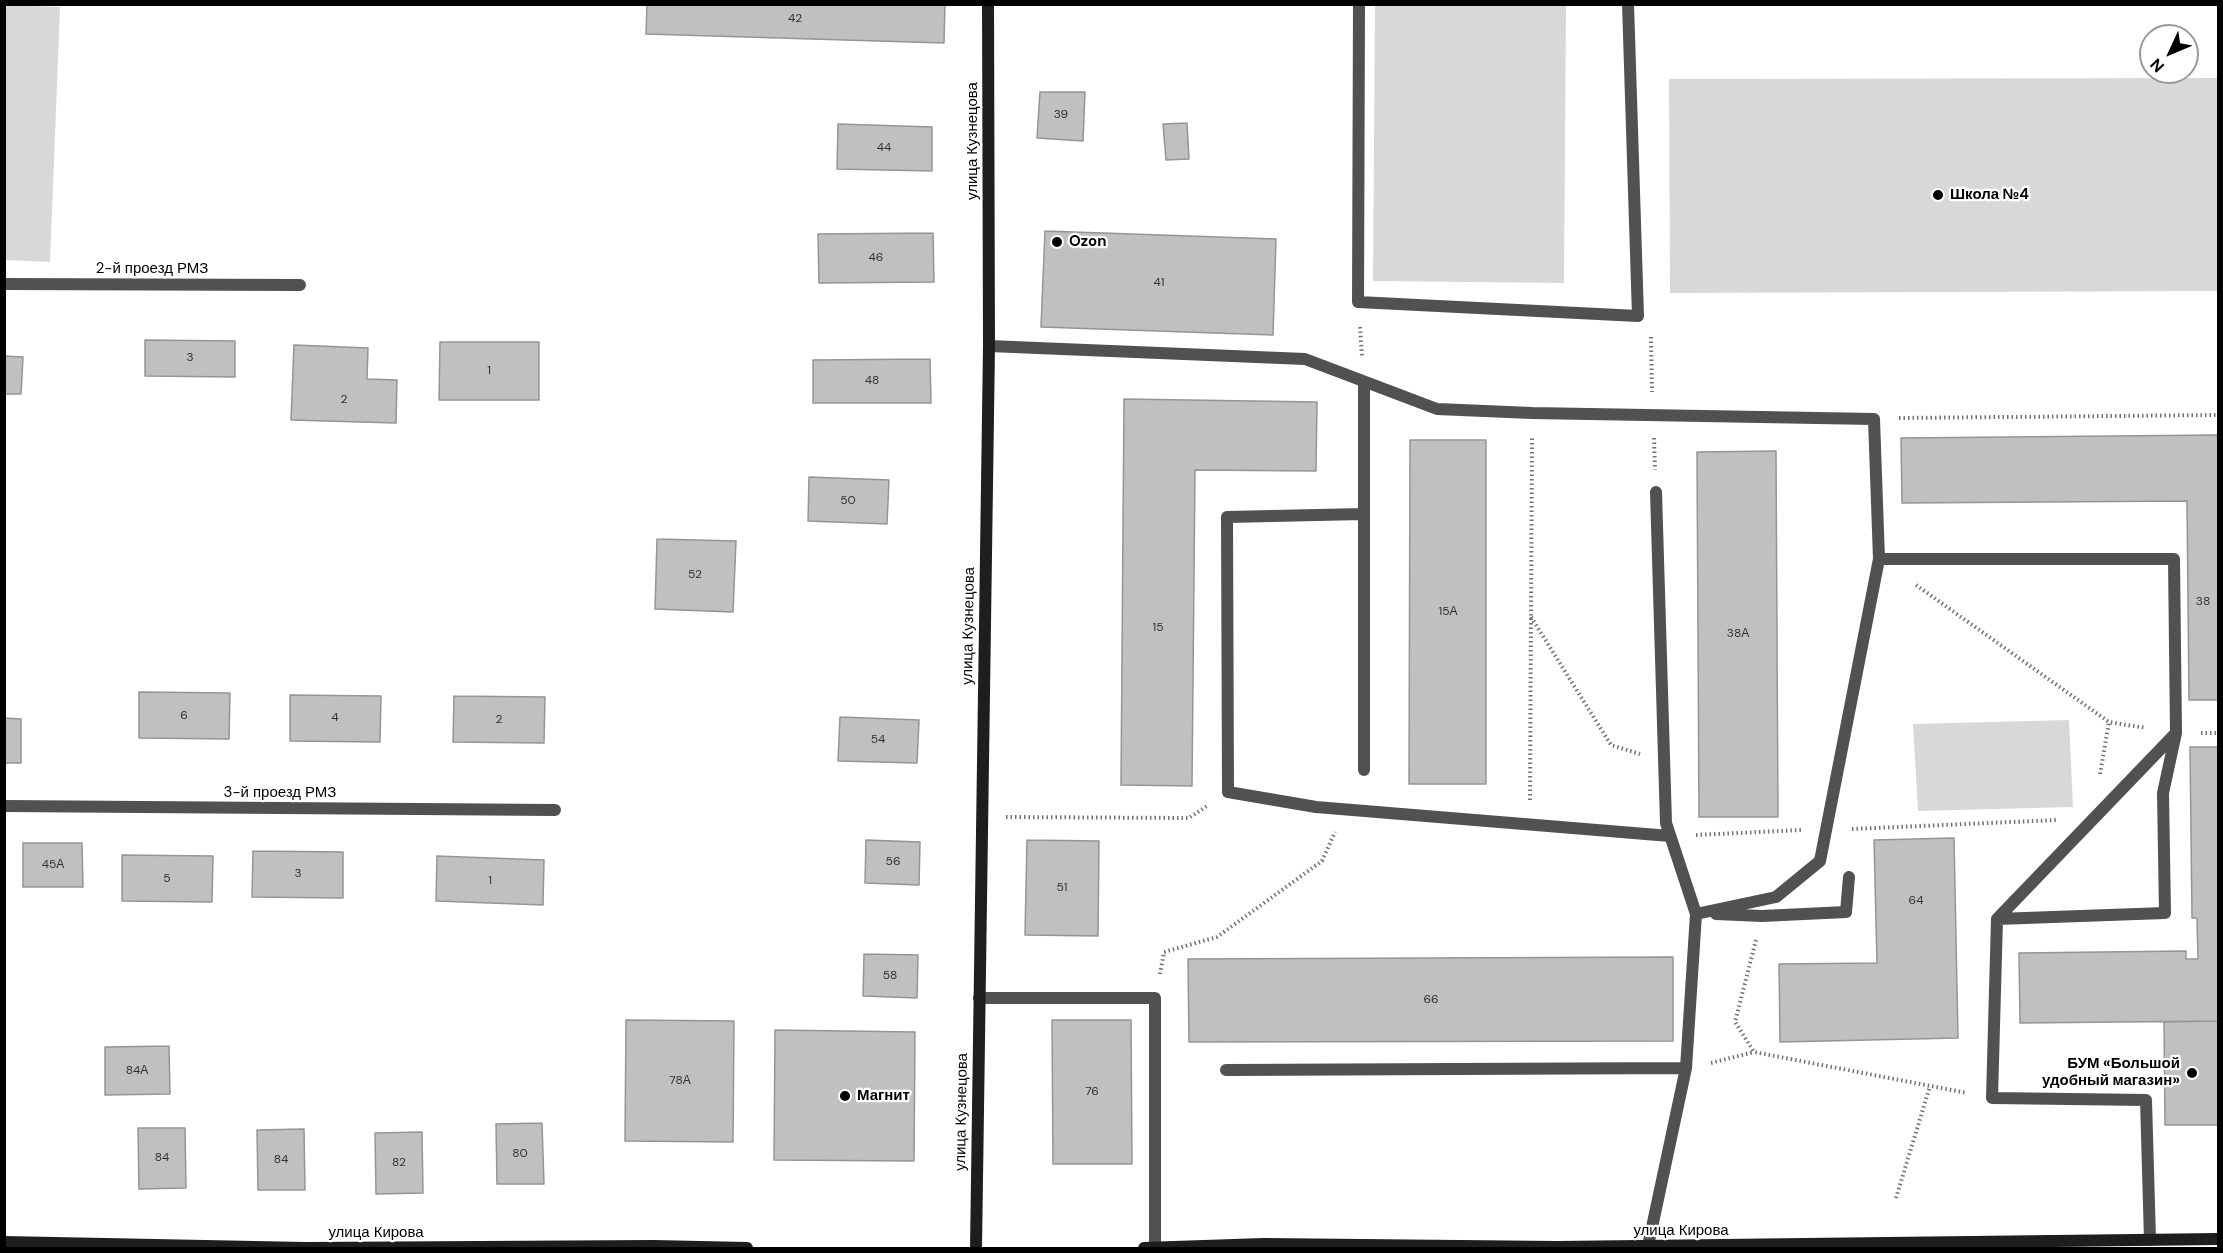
<!DOCTYPE html>
<meta charset="utf-8">
<style>
body{margin:0}
#map{position:relative;width:2223px;height:1253px;overflow:hidden;background:#fff;font-family:"DM Sans",sans-serif}
canvas{display:block}
.frame{position:absolute;inset:0;border:6px solid #000;pointer-events:none}
.north{position:absolute;left:2139px;top:24px;width:60px;height:60px;box-sizing:border-box;background:#fff;border:2px solid #999;border-radius:50%;rotate:226deg;font-size:16px;font-weight:700;line-height:24px;text-align:center;color:#000}
.north::after{content:'';display:block;margin:auto;width:21px;height:27px;background:#000;clip-path:polygon(50% 0,100% 100%,50% 72%,0 100%)}
</style>
<div id="map">
<canvas width="2223" height="1253"></canvas>
<div class="frame"></div>
<div class="north">N</div>
</div>
<script>
const c = document.querySelector('canvas').getContext('2d');
c.lineJoin = 'round';
function fillPath(path, color) { c.fillStyle = color; c.fill(path, 'evenodd'); }
const toPath = rows => new Path2D(rows.map(r => 'M' + r).join(''));
function strokePath(path, color, width, dash) { c.strokeStyle = color; c.lineWidth = width; c.lineCap = dash ? 'butt' : 'round'; c.setLineDash(dash || []); c.stroke(path); }
function drawText(font, color, halo, rows, align = 'center') {
  c.font = font + ' "DM Sans",sans-serif'; c.lineWidth = 4.5; c.setLineDash([]); c.textBaseline = 'middle'; c.strokeStyle = halo; c.fillStyle = color; for (const [text, x, y, turn = 0] of rows) {
    c.save(); c.translate(x, y); c.rotate((+turn || 0) * Math.PI / 180); c.textAlign = isNaN(turn) ? turn : align; if (halo) c.strokeText(text, 0, 0); c.fillText(text, 0, 0); c.restore();
  }
}
const green = toPath([
 [5,5,60,7,50,262,5,260],
 [1375,5,1566,5,1564,283,1373,281],
 [2218,78,2218,291,1670,293,1669,79],
 [2069,720,2073,807,1918,811,1913,724]
]);
const building = toPath([
 [647,4,945,4,944,43,646,34,647,4],
 [1040,92,1085,92,1083,141,1037,138,1040,92],
 [1187,123,1189,159,1166,160,1163,124,1187,123],
 [838,124,932,127,932,171,837,169,838,124],
 [1045,231,1276,239,1273,335,1041,327,1045,231],
 [933,233,934,282,819,283,818,234,933,233],
 [145,340,235,341,235,377,145,376,145,340],
 [440,342,539,342,539,400,439,400,440,342],
 [294,345,368,348,367,379,397,380,396,423,291,420,294,345],
 [4,356,23,357,21,394,4,394,4,356],
 [930,359,931,403,813,403,813,360,930,359],
 [1124,399,1317,402,1316,471,1195,470,1192,786,1121,785,1124,399],
 [2218,435,2218,700,2189,700,2187,501,1902,503,1901,438,2218,435],
 [1410,440,1486,440,1486,784,1409,784,1410,440],
 [1776,451,1778,817,1699,817,1697,452,1776,451],
 [809,477,889,480,887,524,808,521,809,477],
 [657,539,736,541,733,612,655,609,657,539],
 [139,692,230,693,229,739,139,738,139,692],
 [290,695,381,696,380,742,290,741,290,695],
 [454,696,545,697,544,743,453,742,454,696],
 [840,717,919,720,917,763,838,761,840,717],
 [4,718,21,719,21,763,4,763,4,718],
 [2190,747,2218,747,2218,1021,2020,1023,2019,953,2186,951,2186,959,2198,959,2197,918,2192,918,2190,747],
 [1954,838,1958,1038,1780,1042,1779,964,1877,963,1874,840,1954,838],
 [866,840,920,842,919,885,865,883,866,840],
 [1027,840,1099,841,1098,936,1025,935,1027,840],
 [23,843,82,843,83,887,23,887,23,843],
 [253,851,343,852,343,898,252,897,253,851],
 [122,855,213,856,212,902,122,901,122,855],
 [437,856,544,860,543,905,436,901,437,856],
 [864,954,918,955,917,998,863,996,864,954],
 [1673,957,1673,1041,1189,1042,1188,959,1673,957],
 [626,1020,734,1021,733,1142,625,1141,626,1020],
 [1052,1020,1131,1020,1132,1164,1053,1164,1052,1020],
 [2218,1021,2218,1125,2165,1125,2164,1022,2218,1021],
 [775,1030,915,1032,914,1161,774,1160,775,1030],
 [169,1046,170,1094,105,1095,105,1047,169,1046],
 [542,1123,544,1184,497,1184,496,1124,542,1123],
 [138,1128,185,1128,186,1188,139,1189,138,1128],
 [304,1129,305,1190,258,1190,257,1130,304,1129],
 [422,1132,423,1193,376,1194,375,1133,422,1132]
]);
const path = toPath([
 [1360,327,1362,356],
 [1651,337,1652,392],
 [1899,418,2218,415],
 [1654,438,1655,470],
 [1916,585,2109,722,2146,728],
 [1531,617,1611,745,1640,754],
 [2201,733,2218,733],
 [2100,774,2109,722],
 [1530,800,1532,438],
 [1006,817,1189,818,1207,806],
 [1852,829,2057,820],
 [1696,835,1802,830],
 [1756,940,1735,1022,1754,1052,1967,1093],
 [1160,974,1164,952,1217,937,1322,861,1335,832],
 [1711,1063,1754,1052],
 [1896,1198,1930,1086]
]);
const lane = toPath([
 [1359,4,1358,302,1638,316,1628,4],
 [989,346,1305,359,1437,409,1532,413,1874,419,1879,559,1820,861,1776,897,1696,914],
 [1364,382,1364,770],
 [1363,514,1227,517,1228,792,1316,807,1670,836],
 [1879,559,2174,559,2176,733,2163,793,2165,913,1997,919,1992,1098,2146,1100,2150,1240],
 [1716,914,1762,916,1846,912,1849,877],
 [1997,919,2175,734],
 [979,998,1155,998,1155,1248],
 [1226,1070,1686,1068],
 [1648,1246,1686,1068,1696,914,1666,823,1656,492]
]);
const street = toPath([
 [4,284,300,285],
 [4,806,555,810]
]);
const secondary = toPath([
 [4,1242,305,1248,654,1246,747,1248],
 [976,1248,989,346,988,4],
 [1144,1248,1264,1244,1557,1247,2218,1239]
]);
const markers = [
 [1938,195,6,"#000"],
 [1057,242,6,"#000"],
 [2192,1073,6,"#000"],
 [845,1096,6,"#000"]
];
const numberNames = [
 ["42",795,19],
 ["39",1061,115],
 ["44",884,148],
 ["46",876,258],
 ["41",1159,283],
 ["3",190,358],
 ["1",489,371],
 ["48",872,381],
 ["2",344,400],
 ["50",848,501],
 ["52",695,575],
 ["38",2203,602],
 ["15А",1448,612],
 ["15",1158,628],
 ["38А",1738,634],
 ["6",184,716],
 ["4",335,718],
 ["2",499,720],
 ["54",878,740],
 ["56",893,862],
 ["45А",53,865],
 ["3",298,874],
 ["5",167,879],
 ["1",490,881],
 ["51",1062,888],
 ["64",1916,901],
 ["58",890,976],
 ["66",1431,1000],
 ["84А",137,1071],
 ["78А",680,1081],
 ["76",1092,1092],
 ["80",520,1154],
 ["84",162,1158],
 ["84",281,1160],
 ["82",399,1163]
];
const streetNames = [
 ["улица Кузнецова",973,141,-90],
 ["2-й проезд РМЗ",152,269],
 ["улица Кузнецова",969,626,-89],
 ["3-й проезд РМЗ",280,793],
 ["улица Кузнецова",962,1112,-89],
 ["улица Кирова",1681,1231],
 ["улица Кирова",376,1233]
];
const poiNames = [
 ["Школа №4",1950,195],
 ["Ozon",1069,242],
 ["БУМ «Большой",2180,1064,"right"],
 ["удобный магазин»",2180,1081,"right"],
 ["Магнит",857,1096]
];
fillPath(green, '#d8d8d8');
fillPath(building, '#c0c0c0');
strokePath(building, '#959595', 1.5);
strokePath(path, '#737373', 4, [1.5, 3]);
strokePath(lane, '#515151', 12);
strokePath(street, '#515151', 12);
strokePath(secondary, '#1e1e1e', 12);
for (const [x, y, r, color] of markers) { const dot = new Path2D(); dot.arc(x, y, r, 0, 2 * Math.PI); c.fillStyle = color; c.fill(dot); strokePath(dot, '#fff', 2); }
drawText('12px', '#303030', null, numberNames);
drawText('15px', '#000', '#fff', streetNames);
drawText('bold 15px', '#000', '#fff', poiNames, 'left');
</script>
